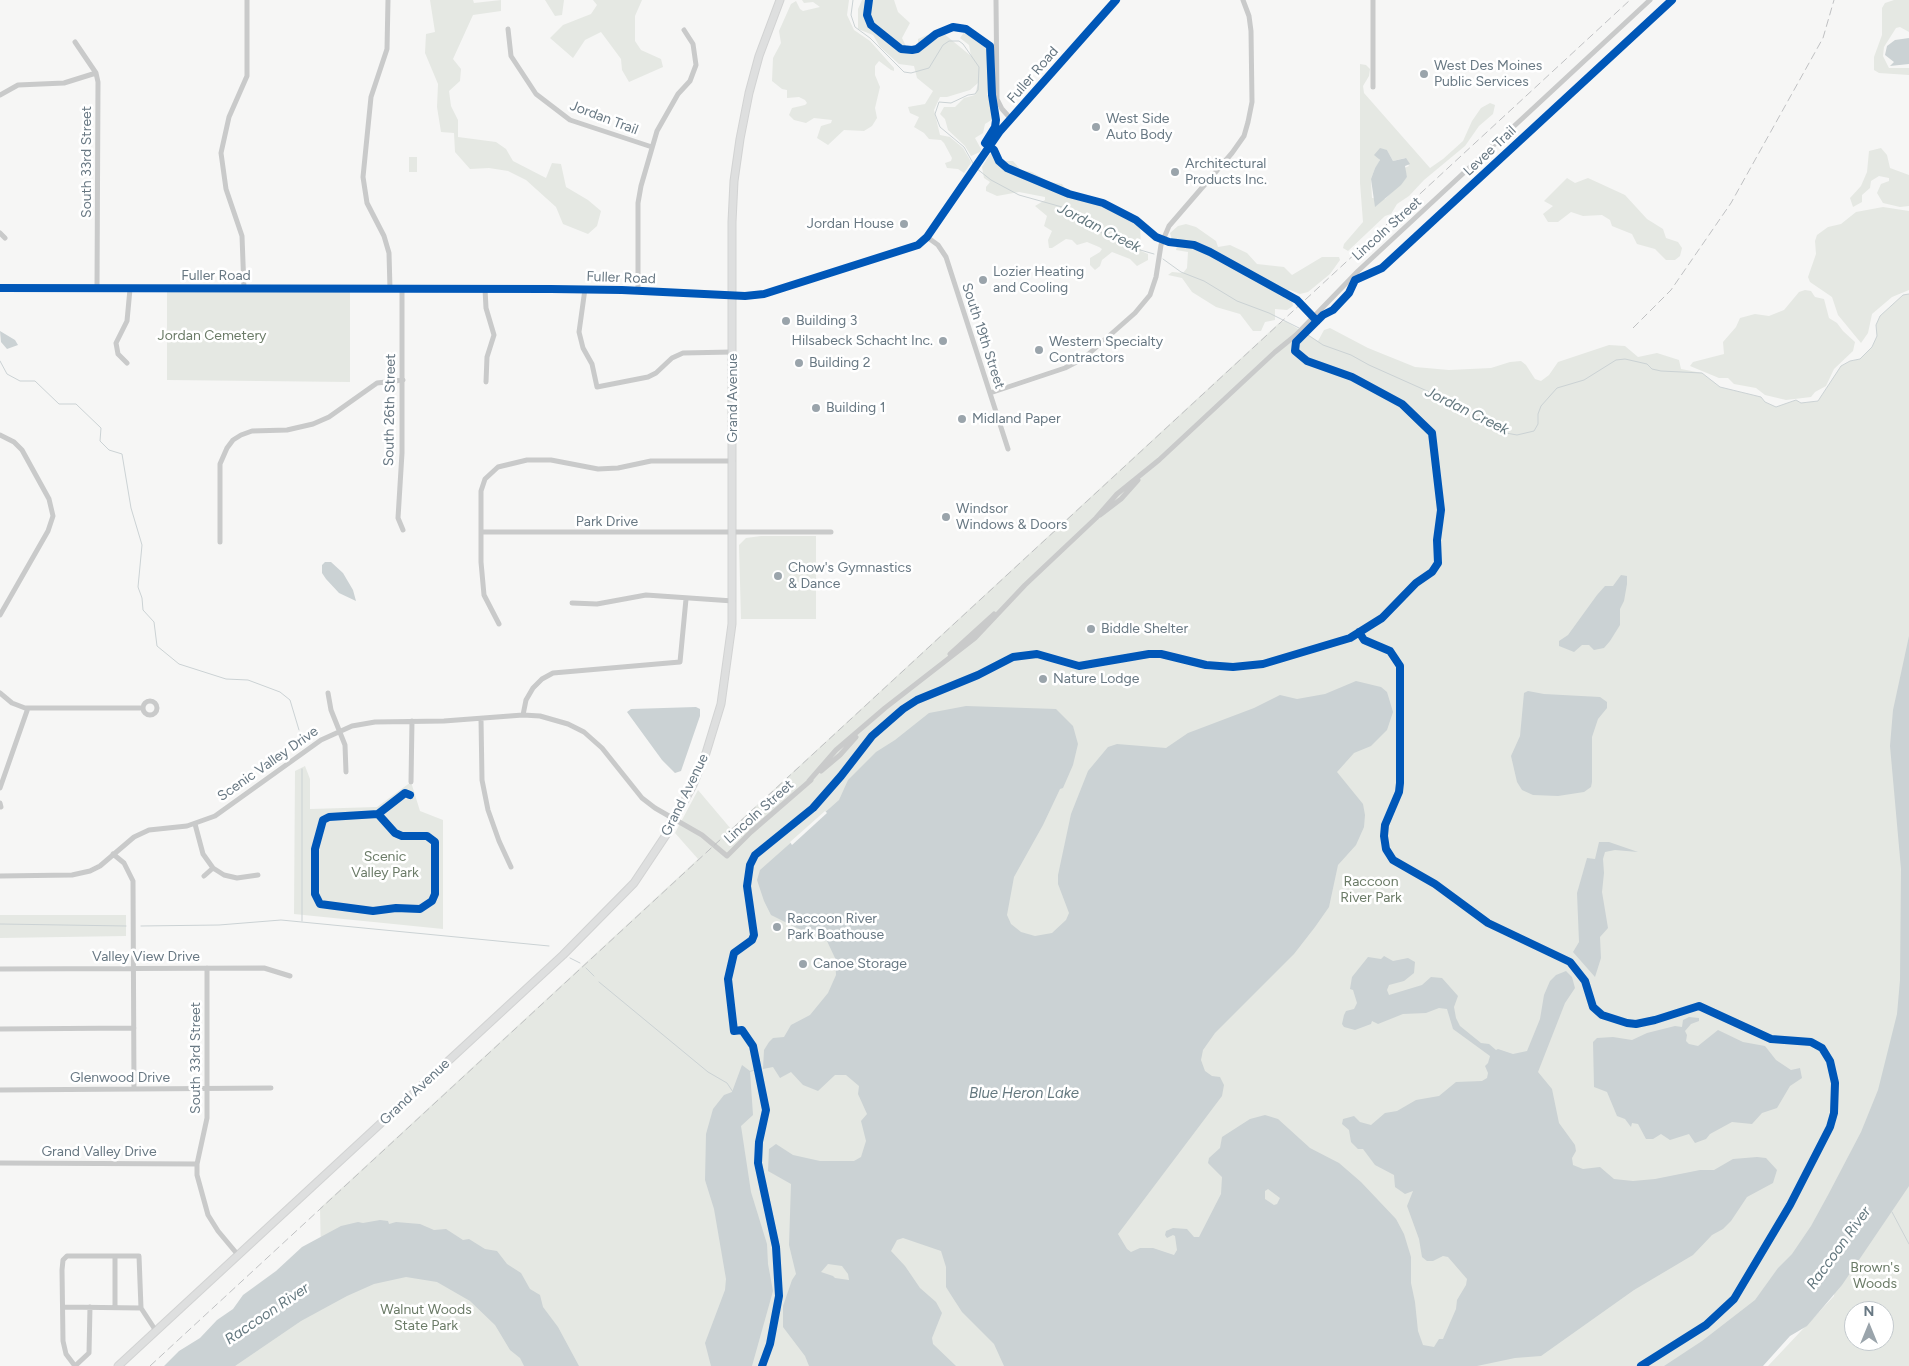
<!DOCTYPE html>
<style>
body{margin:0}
#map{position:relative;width:1909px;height:1366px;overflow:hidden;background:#f6f6f5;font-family:Figtree,sans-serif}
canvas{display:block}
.north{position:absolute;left:1844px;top:1301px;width:50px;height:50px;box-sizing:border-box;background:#fff;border:1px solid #c3c9cd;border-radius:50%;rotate:0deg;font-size:14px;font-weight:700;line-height:20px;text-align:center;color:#687883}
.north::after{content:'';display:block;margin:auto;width:18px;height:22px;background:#9aa4ab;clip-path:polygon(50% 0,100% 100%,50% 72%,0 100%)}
</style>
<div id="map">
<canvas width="1909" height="1366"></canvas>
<div class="north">N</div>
</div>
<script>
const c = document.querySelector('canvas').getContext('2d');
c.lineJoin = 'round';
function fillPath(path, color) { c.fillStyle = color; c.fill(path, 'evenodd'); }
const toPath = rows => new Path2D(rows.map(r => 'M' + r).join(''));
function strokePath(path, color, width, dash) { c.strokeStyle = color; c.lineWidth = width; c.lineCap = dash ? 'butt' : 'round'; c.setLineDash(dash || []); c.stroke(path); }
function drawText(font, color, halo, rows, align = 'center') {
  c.font = font + ' Figtree,sans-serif'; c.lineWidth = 5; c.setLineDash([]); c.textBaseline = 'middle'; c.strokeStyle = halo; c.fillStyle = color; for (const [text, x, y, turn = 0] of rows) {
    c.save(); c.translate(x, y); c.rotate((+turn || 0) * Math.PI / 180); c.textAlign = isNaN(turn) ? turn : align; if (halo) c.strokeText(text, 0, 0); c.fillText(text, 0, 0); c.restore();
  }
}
const green = toPath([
 [430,0,473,0,474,3,501,0,501,11,473,15,453,59,461,69,460,81,449,91,451,106,458,120,458,137,496,142,506,149,513,161,546,178,552,163,561,164,566,187,588,200,601,211,597,226,588,234,563,224,556,207,526,180,508,171,489,168,470,169,455,152,454,133,441,132,437,107,438,84,425,53,426,34,435,32],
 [545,0,564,0,562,15,555,16],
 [593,0,642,0,635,16,635,41,641,50,661,59,663,67,629,82,622,70,621,59,601,32,585,40,573,58,550,38,563,25,591,14,597,5],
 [802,0,849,0,847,15,854,30,870,41,894,68,894,71,891,70,879,61,875,66,875,75,880,87,875,108,877,118,872,126,864,131,844,130,828,145,817,138,821,126,831,123,832,120,814,118,806,123,794,120,789,115,792,108,805,105,807,103,805,100,799,97,787,98,787,90,782,89,772,81,773,58,781,43,779,31,791,4,796,1,800,9,803,11,820,7,813,2,804,3],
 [862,0,894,0,898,12,910,23,902,38,907,48,918,45,918,39,927,35,943,33,971,56,969,45,960,38,965,31,975,37,987,49,991,76,987,94,994,114,993,119,985,124,983,133,975,138,981,149,980,152,971,156,965,146,948,130,945,119,940,114,944,107,955,107,964,98,975,95,978,83,970,90,947,97,940,97,934,110,940,135,950,137,963,148,970,160,971,163,964,173,958,169,947,168,945,163,951,161,952,158,944,143,941,140,929,139,924,133,914,127,919,117,910,113,908,107,925,104,933,91,917,78,914,66,899,64,880,47,873,35,858,29,858,9],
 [1894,0,1909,0,1909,32,1900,27,1896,28,1884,47,1883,56,1889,68,1909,68,1909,75,1879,73,1874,70,1874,57,1882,35,1882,8,1885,3],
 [1360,64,1366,65,1370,69,1369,76,1363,86,1364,93,1430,168,1443,159,1463,141,1472,121,1481,108,1490,103,1495,105,1493,114,1479,126,1465,146,1424,180,1409,196,1397,204,1391,214,1385,216,1348,251,1343,248,1344,244,1363,222,1360,183],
 [1387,150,1393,161,1405,158,1409,166,1404,168,1407,177,1385,199,1372,198,1371,179,1375,168,1380,161,1378,157],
 [1881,148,1887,155,1890,168,1909,175,1909,206,1900,207,1883,203,1877,193,1881,184,1889,181,1889,178,1879,176,1871,181,1870,188,1862,195,1862,202,1853,207,1850,198,1861,186,1867,172,1869,151],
 [990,154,993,154,1000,166,1006,161,1013,161,1021,170,1032,172,1049,182,1062,184,1071,197,1087,196,1091,200,1111,207,1120,213,1135,217,1140,223,1141,251,1148,254,1148,260,1137,266,1130,259,1112,252,1102,260,1100,266,1095,270,1090,265,1090,258,1100,252,1102,249,1099,247,1087,242,1077,245,1072,240,1066,239,1052,248,1049,248,1048,240,1052,231,1044,226,1047,216,1035,206,1045,200,1045,197,1019,192,997,196,986,191,986,187,990,182,984,178,982,167],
 [409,157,417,157,417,172,409,172],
 [1567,178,1575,183,1588,178,1625,195,1647,219,1663,229,1666,238,1678,242,1682,248,1680,256,1675,260,1666,260,1655,249,1637,244,1632,234,1612,226,1610,220,1602,215,1583,216,1571,212,1558,222,1548,222,1543,214,1553,206,1544,201],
 [1883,207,1909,211,1909,290,1892,297,1872,314,1868,333,1861,343,1838,315,1832,297,1810,282,1808,277,1816,254,1815,241,1817,235,1828,227,1841,224,1856,212],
 [1186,224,1196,227,1216,241,1218,247,1230,245,1247,253,1257,264,1284,267,1292,275,1322,257,1339,257,1340,260,1330,274,1308,292,1300,294,1290,290,1285,291,1284,298,1292,300,1293,306,1287,310,1275,309,1275,320,1265,322,1261,331,1253,331,1240,314,1216,307,1192,292,1182,278,1168,275,1172,272,1183,273,1187,268,1188,252,1176,250,1177,246,1193,246,1206,254,1212,252,1190,241,1172,240,1170,233,1178,226],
 [1805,290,1811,291,1815,297,1824,299,1829,318,1837,323,1843,331,1855,342,1853,351,1834,369,1826,386,1815,392,1811,397,1786,400,1765,395,1756,388,1734,384,1728,378,1719,378,1690,366,1693,362,1724,354,1723,342,1736,327,1740,318,1755,314,1769,316,1784,310,1799,292],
 [167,291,350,291,350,382,167,380],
 [1909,294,1909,1065,1822,1238,1696,1366,565,1366,530,1297,321,1255,320,1208,698,859,675,833,698,790,731,829,1279,323,1285,321,1318,341,1324,330,1330,328,1368,348,1415,367,1449,370,1491,368,1510,362,1521,361,1526,365,1535,379,1541,381,1549,375,1558,362,1609,345,1625,346,1638,357,1657,353,1679,360,1681,369,1702,373,1720,387,1761,397,1765,402,1776,407,1796,400,1801,403,1818,401,1841,366,1850,361,1860,359,1872,347,1877,336,1876,325,1880,316,1903,295],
 [761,536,816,536,816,619,741,619,739,545,746,538],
 [305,766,310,779,310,809,377,807,411,782,420,811,443,820,443,929,294,914,295,771],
 [0,915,126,915,126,936,0,938],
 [1909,1163,1909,1366,1768,1366,1834,1296,1835,1274],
 [1854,1311,1884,1311,1884,1341,1854,1341],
 [429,1270,466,1281,528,1366,217,1366,329,1292]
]);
const water = toPath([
 [1909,38,1909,64,1890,66,1894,62,1885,55,1887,46,1895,40],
 [1380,148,1387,150,1393,161,1406,158,1410,164,1405,166,1407,177,1401,185,1375,207,1371,179,1375,168,1380,160,1374,155],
 [0,331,15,340,18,345,7,349,1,342],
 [325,562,331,562,343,573,353,590,356,601,339,593,326,579,322,573,322,565],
 [1621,575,1627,576,1627,584,1624,601,1620,609,1620,625,1610,641,1604,648,1594,650,1589,645,1582,645,1574,652,1559,646,1559,641,1568,635,1597,595,1605,586,1613,586],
 [1909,636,1909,1186,1842,1285,1807,1326,1790,1336,1763,1366,1664,1366,1702,1341,1755,1300,1778,1268,1792,1254,1811,1226,1828,1195,1861,1132,1878,1090,1897,1014,1900,980,1901,869,1890,746,1893,710],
 [1356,681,1381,687,1387,692,1393,712,1387,730,1371,746,1354,753,1337,772,1363,804,1365,815,1364,827,1356,845,1338,865,1329,907,1315,927,1294,954,1215,1033,1203,1050,1201,1060,1205,1071,1212,1076,1220,1077,1224,1085,1222,1096,1118,1234,1127,1249,1131,1252,1140,1248,1153,1248,1174,1255,1177,1250,1175,1236,1173,1235,1167,1238,1165,1235,1166,1231,1173,1228,1187,1229,1194,1237,1199,1237,1221,1194,1222,1177,1208,1163,1209,1158,1220,1148,1222,1137,1250,1119,1265,1115,1278,1119,1310,1148,1339,1163,1361,1182,1396,1219,1404,1234,1411,1257,1411,1283,1415,1302,1418,1331,1423,1345,1434,1347,1439,1339,1443,1339,1456,1309,1457,1300,1466,1285,1467,1279,1448,1257,1443,1256,1433,1261,1427,1261,1422,1257,1419,1239,1407,1206,1413,1191,1405,1194,1395,1187,1394,1175,1375,1165,1363,1149,1358,1149,1351,1142,1349,1130,1342,1124,1343,1119,1354,1116,1360,1122,1371,1125,1385,1113,1397,1111,1416,1100,1439,1096,1456,1082,1482,1081,1487,1078,1488,1073,1485,1066,1488,1063,1490,1056,1453,1029,1447,1009,1439,1008,1426,1013,1403,1014,1378,1024,1372,1021,1371,1024,1355,1030,1344,1027,1342,1024,1344,1015,1346,1011,1354,1009,1357,1003,1353,990,1350,989,1352,977,1368,957,1381,959,1384,956,1393,961,1408,958,1415,962,1414,973,1404,981,1389,985,1387,990,1389,995,1422,985,1431,977,1442,978,1458,996,1454,1007,1456,1018,1460,1026,1481,1043,1489,1044,1496,1050,1498,1049,1513,1054,1527,1051,1540,1019,1544,995,1550,981,1556,975,1566,971,1572,977,1575,988,1565,1003,1538,1072,1552,1089,1559,1123,1575,1145,1576,1151,1572,1158,1573,1165,1583,1169,1600,1167,1614,1179,1633,1181,1655,1179,1700,1170,1714,1170,1733,1159,1757,1157,1766,1158,1777,1170,1773,1183,1747,1197,1731,1221,1723,1229,1712,1235,1693,1255,1634,1290,1541,1356,1515,1358,1477,1366,1004,1366,994,1344,962,1312,951,1295,946,1287,946,1267,941,1251,903,1238,897,1240,891,1251,905,1266,920,1288,936,1302,942,1313,932,1338,933,1344,956,1366,809,1366,805,1356,783,1327,783,1306,792,1280,796,1274,789,1245,791,1184,768,1171,769,1149,776,1144,793,1155,820,1161,854,1161,861,1157,866,1141,861,1121,867,1114,858,1094,859,1086,846,1075,835,1075,818,1091,803,1085,791,1072,780,1078,773,1067,763,1069,764,1050,769,1042,773,1038,784,1037,791,1025,810,1015,828,993,836,975,835,958,827,941,815,933,799,929,771,915,764,901,757,880,760,870,839,800,848,780,876,752,895,740,929,713,966,706,1056,709,1073,726,1078,744,1073,765,1063,788,1060,789,1043,825,1014,877,1007,915,1011,924,1021,932,1035,936,1052,933,1066,920,1069,913,1058,884,1058,875,1071,814,1088,771,1108,747,1117,744,1166,748,1188,733,1254,708,1280,695,1297,699,1325,694],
 [1268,1189,1280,1198,1277,1204,1274,1205,1265,1199,1265,1191],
 [828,1264,842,1266,848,1274,849,1280,835,1278,833,1276,821,1272],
 [1528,691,1544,694,1600,697,1607,702,1607,708,1598,719,1592,737,1592,782,1591,787,1584,792,1558,796,1533,795,1522,790,1517,782,1511,756,1520,736,1524,693],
 [696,707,700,709,700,716,681,771,675,773,662,760,627,712,631,709],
 [1599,842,1609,842,1638,852,1615,850,1605,852,1603,859,1604,873,1602,892,1608,928,1600,937,1601,958,1595,977,1573,952,1579,942,1577,893,1587,858,1595,859],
 [1689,1017,1699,1018,1699,1021,1691,1024,1685,1031,1687,1035,1686,1041,1689,1044,1698,1046,1718,1030,1743,1042,1765,1046,1776,1060,1791,1070,1800,1068,1802,1078,1790,1086,1777,1108,1762,1113,1752,1124,1732,1122,1710,1134,1706,1139,1695,1143,1689,1134,1670,1140,1661,1134,1653,1139,1646,1139,1638,1124,1632,1123,1631,1127,1625,1119,1617,1116,1607,1092,1594,1087,1593,1042,1597,1038,1613,1037,1632,1040,1647,1033,1675,1026,1682,1027,1683,1020],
 [742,1065,750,1071,753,1115,741,1126,751,1192,767,1244,768,1264,773,1291,752,1366,711,1366,705,1343,725,1290,726,1279,714,1209,705,1180,706,1134,713,1109,724,1095,732,1092],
 [380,1220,388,1221,389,1224,396,1222,420,1224,434,1230,446,1229,463,1240,469,1239,485,1249,497,1251,507,1264,521,1273,530,1289,540,1295,543,1307,558,1327,579,1366,524,1366,520,1358,510,1350,495,1325,470,1301,437,1282,406,1277,374,1284,347,1296,301,1321,235,1366,164,1366,179,1351,200,1338,217,1320,233,1309,243,1295,276,1271,302,1247,341,1226,358,1222,363,1223]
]);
const pier = toPath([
 [825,811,827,813,792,845,790,842]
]);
const stream = toPath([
 [853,0,851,15,855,27,870,38,904,72,911,73,929,68,943,45,949,41,959,41,963,44,979,67,978,90,975,94,968,95,951,103,939,102,935,114,940,127,964,147,974,165],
 [976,168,991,180,1019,195,1062,207,1084,224,1130,247,1154,254],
 [1163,259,1181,272,1204,281,1237,301,1269,313,1299,328],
 [1302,331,1323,345,1351,355,1369,365,1454,403,1506,433,1517,435,1534,431,1538,424,1538,414,1541,406,1557,388,1584,380,1616,360,1625,359,1647,364,1652,369,1661,371,1702,373,1720,387,1761,397,1765,402,1776,407,1796,400,1801,403,1818,401,1841,366,1850,361,1860,359,1872,347,1877,336,1876,325,1880,316,1903,295,1909,294],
 [0,361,7,374,20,381,35,381,59,404,76,404,101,428,100,441,109,450,122,454,131,508,142,545,138,587,142,598,143,610,154,622,157,646,179,664,226,679,248,680,280,692,290,700,299,730],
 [302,769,302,921],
 [0,924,126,926],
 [141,926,219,925,281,920,549,946],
 [570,958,580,963],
 [586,968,594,976],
 [599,982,708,1072,727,1083,733,1092],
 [748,1072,755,1070],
 [1892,1212,1909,1244]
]);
const minor = toPath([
 [388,0,387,49,371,97,363,177,367,203,384,236,389,253,390,289],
 [996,0,997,99,1002,109,1011,119],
 [1373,0,1373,87],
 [508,29,511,56,536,94,570,120,652,147],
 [75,42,96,73,98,82,97,288],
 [0,95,18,85,64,83,96,73],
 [0,233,5,238],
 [927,237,938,245,946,257,1008,449],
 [0,288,551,289,622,290,745,296,764,294,918,245,927,237,1000,131,1116,0],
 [244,289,242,236,226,189,221,153,229,117,247,76,247,0],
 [402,289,402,453,398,518,403,530],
 [485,289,486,308,494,335,487,357,486,382],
 [585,289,579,332,583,348,592,364,597,387,648,377,656,373,672,358,683,353,732,352],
 [638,291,638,203,641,186,657,131,678,94,690,81,696,65,693,44,684,30],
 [127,363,118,354,116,343,127,321,130,289],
 [990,393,1065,368,1084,358,1135,313,1150,295,1156,277,1161,245,1169,226,1232,153,1244,136,1248,122,1252,102,1251,31,1249,16,1243,0],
 [0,435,14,442,22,450,49,499,53,516,48,531,0,615],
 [1100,515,1121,499,1138,480],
 [481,532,831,532],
 [220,542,220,464,227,448,233,440,241,435,252,431,287,430,313,424,329,417,377,383,403,380],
 [572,603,597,604,646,595,733,601],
 [499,624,484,595,481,562,481,491,485,479,498,467,527,460,551,460,598,469,618,468,651,461,733,461],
 [950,654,994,614],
 [0,693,12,703,25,708,143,708],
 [328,693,331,710,345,745,346,772],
 '143 708a7 7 0 1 1 14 0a7 7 0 1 1-14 0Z',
 [523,715,526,700,533,688,542,679,553,673,680,662,686,599],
 [481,719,482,780,488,810,499,841,511,867],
 [821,771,840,755,856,737],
 [809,781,836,750,885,708,975,638,1025,585,1096,518,1117,494,1159,460,1275,352,1296,335,1358,271,1650,0],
 [411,782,412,721],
 [0,788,28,708],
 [0,803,1,807],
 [195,824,203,854,213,868,224,875,237,878,258,875],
 [113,854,124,863,133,881,134,1089],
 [0,876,72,875,90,871,100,866,134,837,149,830,187,826,215,816,321,740,352,726,375,722,444,721,523,715,540,716,568,724,584,732,602,748,642,798,655,808,702,835,727,856,751,832,811,780],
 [204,876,213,868],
 [207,968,207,1118,197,1164,197,1175,208,1215,218,1231,238,1255],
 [0,969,264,968,290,976],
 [0,1029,134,1028],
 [0,1090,271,1088],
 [0,1163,197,1164],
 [115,1256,115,1307],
 [63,1307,141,1308],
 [75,1366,66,1354,63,1341,62,1270,63,1260,67,1256,139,1256,141,1308,156,1331],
 [75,1366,89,1353,90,1307]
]);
const major = toPath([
 [118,1366,563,955,634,883,668,832,693,785,706,753,721,704,732,624,732,222,734,181,740,139,749,93,759,56,780,0]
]);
const rail = toPath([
 [1633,328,1671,290,1731,203,1823,38,1834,0],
 [150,1366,1630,0]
]);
const cycleway = toPath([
 [869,0,867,15,871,25,901,49,912,50,917,49,936,34,953,27,966,29,990,46,992,95,996,120,995,127,985,143,994,150,999,161,1007,168,1069,194,1103,203,1136,220,1156,237,1169,242,1194,245,1210,252,1297,300,1317,321],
 [0,288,551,289,622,290,745,296,764,294,918,245,927,237,1000,131,1116,0],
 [1359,632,1364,640,1390,651,1400,666,1400,783,1399,792,1385,825,1384,836,1386,849,1393,860,1435,884,1488,923,1570,962,1585,981,1593,1007,1602,1015,1627,1023,1636,1024,1655,1020,1699,1006,1771,1039,1811,1042,1822,1048,1830,1061,1835,1083,1834,1113,1830,1127,1790,1205,1734,1299,1706,1325,1641,1366],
 [378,814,395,833,402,836,427,836,435,842,435,894,432,901,420,909,396,908,373,911,320,904,315,894,315,849,323,820,329,817,378,814,405,793,410,795],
 [762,1366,770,1344,779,1296,776,1247,758,1163,759,1142,766,1110,753,1046,742,1030,734,1031,728,979,734,953,752,940,754,935,747,886,750,865,755,855,813,808,841,776,872,736,903,709,917,700,978,675,1013,657,1037,654,1079,666,1149,654,1161,654,1206,665,1233,667,1263,664,1350,638,1382,618,1416,583,1432,572,1438,563,1437,540,1441,510,1432,433,1402,404,1352,377,1307,361,1295,351,1296,342,1323,315,1333,310,1349,293,1355,280,1382,268,1672,0]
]);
const markers = [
 [1424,74,5,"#9aa4ab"],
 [1096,127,5,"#9aa4ab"],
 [1175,172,5,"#9aa4ab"],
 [904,224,5,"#9aa4ab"],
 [983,280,5,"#9aa4ab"],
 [786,321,5,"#9aa4ab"],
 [943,341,5,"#9aa4ab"],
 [1039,350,5,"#9aa4ab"],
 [799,363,5,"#9aa4ab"],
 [816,408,5,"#9aa4ab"],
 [962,419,5,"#9aa4ab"],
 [946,517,5,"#9aa4ab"],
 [778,576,5,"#9aa4ab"],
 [1091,629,5,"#9aa4ab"],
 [1043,679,5,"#9aa4ab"],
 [777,927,5,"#9aa4ab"],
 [803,964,5,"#9aa4ab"]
];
const poiNames = [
 ["West Des Moines",1434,66],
 ["Public Services",1434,82],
 ["West Side",1106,119],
 ["Auto Body",1106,135],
 ["Architectural",1185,164],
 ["Products Inc.",1185,180],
 ["Jordan House",894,224,"right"],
 ["Lozier Heating",993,272],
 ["and Cooling",993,288],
 ["Building 3",796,321],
 ["Hilsabeck Schacht Inc.",933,341,"right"],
 ["Western Specialty",1049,342],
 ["Contractors",1049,358],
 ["Building 2",809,363],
 ["Building 1",826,408],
 ["Midland Paper",972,419],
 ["Windsor",956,509],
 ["Windows & Doors",956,525],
 ["Chow's Gymnastics",788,568],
 ["& Dance",788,584],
 ["Biddle Shelter",1101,629],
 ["Nature Lodge",1053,679],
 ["Raccoon River",787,919],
 ["Park Boathouse",787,935],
 ["Canoe Storage",813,964]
];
const streetNames = [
 ["Fuller Road",1033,75,-49],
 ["Jordan Trail",604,118,21],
 ["Levee Trail",1490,151,-43],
 ["South 33rd Street",87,162,-90],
 ["Lincoln Street",1387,229,-42],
 ["Fuller Road",216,276],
 ["Fuller Road",621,278,2],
 ["South 19th Street",983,336,72],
 ["Grand Avenue",733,398,-90],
 ["South 26th Street",390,410,-89],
 ["Park Drive",607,522],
 ["Scenic Valley Drive",268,764,-35],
 ["Grand Avenue",685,795,-64],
 ["Lincoln Street",759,812,-42],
 ["Valley View Drive",146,957],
 ["South 33rd Street",196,1058,-90],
 ["Glenwood Drive",120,1078],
 ["Grand Avenue",415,1092,-43],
 ["Grand Valley Drive",99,1152]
];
const parkNames = [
 ["Jordan Cemetery",212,336],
 ["Scenic",385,857],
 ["Valley Park",385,873],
 ["Raccoon",1371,882],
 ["River Park",1371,898],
 ["Brown's",1875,1268],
 ["Woods",1875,1284],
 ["Walnut Woods",426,1310],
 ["State Park",426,1326]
];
const waterNames = [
 ["Jordan Creek",1099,228,27],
 ["Jordan Creek",1467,411,26],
 ["Blue Heron Lake",1024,1094],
 ["Raccoon River",1839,1248,-54],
 ["Raccoon River",267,1314,-34]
];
fillPath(green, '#e5e8e3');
fillPath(water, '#cbd2d4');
fillPath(pier, '#f6f6f5');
strokePath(stream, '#cbd2d4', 1);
strokePath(major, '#d2d3d3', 9);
strokePath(minor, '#c9caca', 5);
strokePath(major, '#dedfdf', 7);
strokePath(rail, '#bfc0c2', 1, [8, 4]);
strokePath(cycleway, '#0057b8', 8);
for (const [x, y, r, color] of markers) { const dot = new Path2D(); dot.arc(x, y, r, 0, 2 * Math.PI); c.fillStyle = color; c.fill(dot); strokePath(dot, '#fff', 2); }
drawText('14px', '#687883', '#fff', poiNames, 'left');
drawText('14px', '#687883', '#fff', streetNames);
drawText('14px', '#6b7b67', '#fff', parkNames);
drawText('italic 15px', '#64787f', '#fff', waterNames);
</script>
